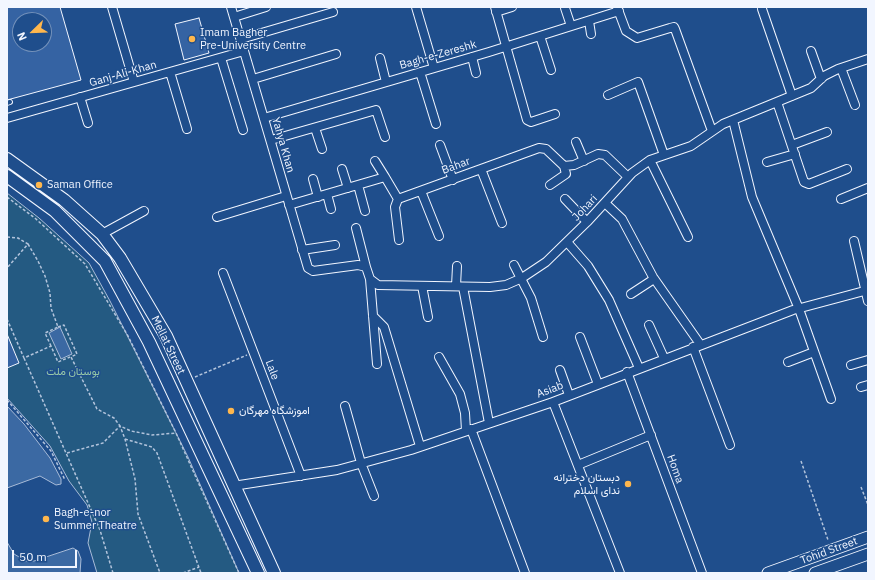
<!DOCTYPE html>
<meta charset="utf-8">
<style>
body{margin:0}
#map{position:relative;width:875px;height:580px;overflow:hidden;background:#1f4e8c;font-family:"IBM Plex Sans",sans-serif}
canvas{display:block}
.frame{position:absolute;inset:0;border:8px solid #f2f6ff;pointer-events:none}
.north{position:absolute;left:12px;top:12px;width:40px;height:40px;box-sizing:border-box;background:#1f4e8c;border:1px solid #7391ba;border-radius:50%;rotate:247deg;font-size:11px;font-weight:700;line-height:16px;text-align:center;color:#f2f6ff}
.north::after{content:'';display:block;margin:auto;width:14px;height:18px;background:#ffb74d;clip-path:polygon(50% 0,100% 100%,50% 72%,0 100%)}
.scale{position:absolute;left:12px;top:550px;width:65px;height:18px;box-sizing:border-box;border:2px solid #f2f6ff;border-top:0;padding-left:5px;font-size:12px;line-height:14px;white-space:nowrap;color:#f2f6ff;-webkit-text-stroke:3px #1f4e8c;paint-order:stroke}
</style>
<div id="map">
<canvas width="875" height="580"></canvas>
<div class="frame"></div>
<div class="north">N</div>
<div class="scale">50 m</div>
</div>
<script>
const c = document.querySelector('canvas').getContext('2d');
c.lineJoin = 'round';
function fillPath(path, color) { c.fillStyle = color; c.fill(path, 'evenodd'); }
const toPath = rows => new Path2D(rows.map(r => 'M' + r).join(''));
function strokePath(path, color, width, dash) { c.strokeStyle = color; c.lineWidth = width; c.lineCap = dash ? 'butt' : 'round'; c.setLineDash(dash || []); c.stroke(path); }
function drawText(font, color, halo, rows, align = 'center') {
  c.font = font + ' "IBM Plex Sans",Vazirmatn,sans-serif'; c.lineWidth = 3; c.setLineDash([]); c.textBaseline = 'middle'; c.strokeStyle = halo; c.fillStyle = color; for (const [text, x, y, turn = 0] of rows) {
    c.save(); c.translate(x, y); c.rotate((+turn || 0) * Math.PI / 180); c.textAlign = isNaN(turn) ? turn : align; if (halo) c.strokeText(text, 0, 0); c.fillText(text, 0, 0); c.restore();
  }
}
const green = toPath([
 [7,193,39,218,89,263,110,301,188,457,239,573,97,573,88,543,92,522,87,505,69,481,50,446,7,398,7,193]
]);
const water = toPath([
 [60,327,72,354,61,359,49,333,60,327],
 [7,406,24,424,50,458,61,479,61,484,56,485,40,476,7,488,7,406],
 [7,542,14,554,26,561,34,561,73,548,78,551,81,559,80,573,7,573,7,542]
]);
const building = toPath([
 [7,7,60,7,81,80,7,100,7,7],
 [20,20,44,20,44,44,20,44,20,20],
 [199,18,209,53,184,60,175,24,199,18],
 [7,334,19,363,7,368,7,334]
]);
const path = toPath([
 [7,197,36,219,85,264,128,336,176,433],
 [7,237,18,238,28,244,7,268],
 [28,244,38,261,45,276,50,293,51,308,58,327,45,333,51,346],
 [7,319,24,358,51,346,58,362,70,357],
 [58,327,64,325,77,354,71,357,97,409,114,418,120,426,131,431,152,435,176,433,239,573],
 [24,358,100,530,113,573],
 [195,377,247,355],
 [7,400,51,451,65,480],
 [125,439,152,447,157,453,201,573],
 [67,453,103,443,120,426,125,439,135,479,138,514,160,573],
 [801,461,828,540],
 [861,487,868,505],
 [183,573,199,567]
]);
const lane = toPath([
 [7,103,10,102]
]);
const street = toPath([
 [112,7,134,82],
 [231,7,308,268,313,271,358,265,366,267,370,279,378,285,490,287,506,285,522,278,546,262,587,222,632,173,650,160,691,146,723,124,811,88,824,76,838,69,868,59],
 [416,7,434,68],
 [495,7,527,120,531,122,555,114],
 [617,7,626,31,637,38,670,28,674,27,675,29,712,131],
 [565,8,571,26],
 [762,9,792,96],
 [496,12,512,7],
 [234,17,266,7],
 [589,21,591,34],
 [540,36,551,70],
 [241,39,333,12],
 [811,51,821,79],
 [472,57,476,73],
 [221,58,243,130],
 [380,58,386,82],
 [841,68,855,105],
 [170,72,187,129],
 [420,72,436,124],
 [253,79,336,54],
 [608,95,638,82,664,155],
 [80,97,88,123],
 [777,102,804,182,809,184,847,169],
 [7,118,244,51],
 [264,118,489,52,619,11],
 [733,120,752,197,799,309,831,399],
 [315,128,322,149],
 [271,140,376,110,385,137],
 [576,142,584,161],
 [440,145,453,180],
 [792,145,827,132],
 [650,160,688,237],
 [375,161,385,177],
 [767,162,795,154],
 [342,169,348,188],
 [481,169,502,223],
 [313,179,318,197],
 [358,185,365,211],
 [550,185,566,174,564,166],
 [421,191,439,236],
 [327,194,331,209],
 [398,199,395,207,399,240],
 [565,199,587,222],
 [841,199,868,188],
 [605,203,622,219,653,277,700,344],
 [289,205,385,177,398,199,539,148,546,149,564,166,574,165,598,154,605,155,628,177],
 [217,217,286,196],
 [356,228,366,267],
 [102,234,144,211],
 [854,241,868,301],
 [567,242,588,266,609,300,639,368],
 [302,250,335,245],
 [514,265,531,298,543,337],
 [223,273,301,476],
 [370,279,377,364],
 [422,286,428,317],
 [456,286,457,266],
 [463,287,489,423],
 [631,294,654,279],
 [373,316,384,327,420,446],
 [649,325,664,358],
 [580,337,598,384],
 [693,347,730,445],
 [439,357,460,394,465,413,466,431],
 [788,362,814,352],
 [851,365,868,360],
 [560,370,569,395],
 [627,372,702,573],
 [861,387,868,385],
 [553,402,620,573],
 [345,406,361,463,374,496],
 [471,429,525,573],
 [578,465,651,435],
 [233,486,337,470,411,450,553,402,793,310,868,290]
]);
const secondary = toPath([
 [768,573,868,537],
 [815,573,868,554]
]);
const primary = toPath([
 [7,159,64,200,102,234,120,258,166,336,274,573],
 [7,176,55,211,105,261,149,342,258,573]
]);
const markers = [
 [192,39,4,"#ffb74d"],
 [39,185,4,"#ffb74d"],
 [231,411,4,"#ffb74d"],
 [628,484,4,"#ffb74d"],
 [46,519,4,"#ffb74d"]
];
const poiNames = [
 ["Imam Bagher",200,33],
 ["Pre-University Centre",200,46],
 ["Saman Office",47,185],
 ["اموزشگاه مهرگان",239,411],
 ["دبستان دخترانه",620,478,"right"],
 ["ندای اسلام",620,491,"right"],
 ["Bagh-e-nor",54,513],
 ["Summer Theatre",54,526]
];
const streetNames = [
 ["Bagh-e-Zereshk",438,55,-16],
 ["Ganj-Ali-Khan",123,74,-16],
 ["Yahya Khan",283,145,74],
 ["Bahar",456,166,-20],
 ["Johari",585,208,-47],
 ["Mellat Street",168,345,64],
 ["Lale",272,370,69],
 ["Asiab",550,390,-21],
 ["Homa",675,469,70],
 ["Tohid Street",829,551,-20]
];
const parkNames = [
 ["بوستان ملت",73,372]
];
fillPath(green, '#245a82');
strokePath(green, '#a8bbd7', 1);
fillPath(water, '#3b69a3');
strokePath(water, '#a8bbd7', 1);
fillPath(building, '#3563a3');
strokePath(building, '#f2f6ff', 1);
strokePath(lane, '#f2f6ff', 6);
strokePath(street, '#f2f6ff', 10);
strokePath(secondary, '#f2f6ff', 13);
strokePath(primary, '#f2f6ff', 14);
strokePath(path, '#b3c4dc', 1.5, [3, 2]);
strokePath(lane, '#1f4e8c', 4);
strokePath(street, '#1f4e8c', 8);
strokePath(secondary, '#1f4e8c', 11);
strokePath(primary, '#1f4e8c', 12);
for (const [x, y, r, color] of markers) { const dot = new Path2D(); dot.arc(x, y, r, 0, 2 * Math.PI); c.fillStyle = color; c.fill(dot); strokePath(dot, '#1f4e8c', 1.5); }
drawText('11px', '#f2f6ff', '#1f4e8c', poiNames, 'left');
drawText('11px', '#f2f6ff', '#1f4e8c', streetNames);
drawText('11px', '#97c8a6', '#1f4e8c', parkNames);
</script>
